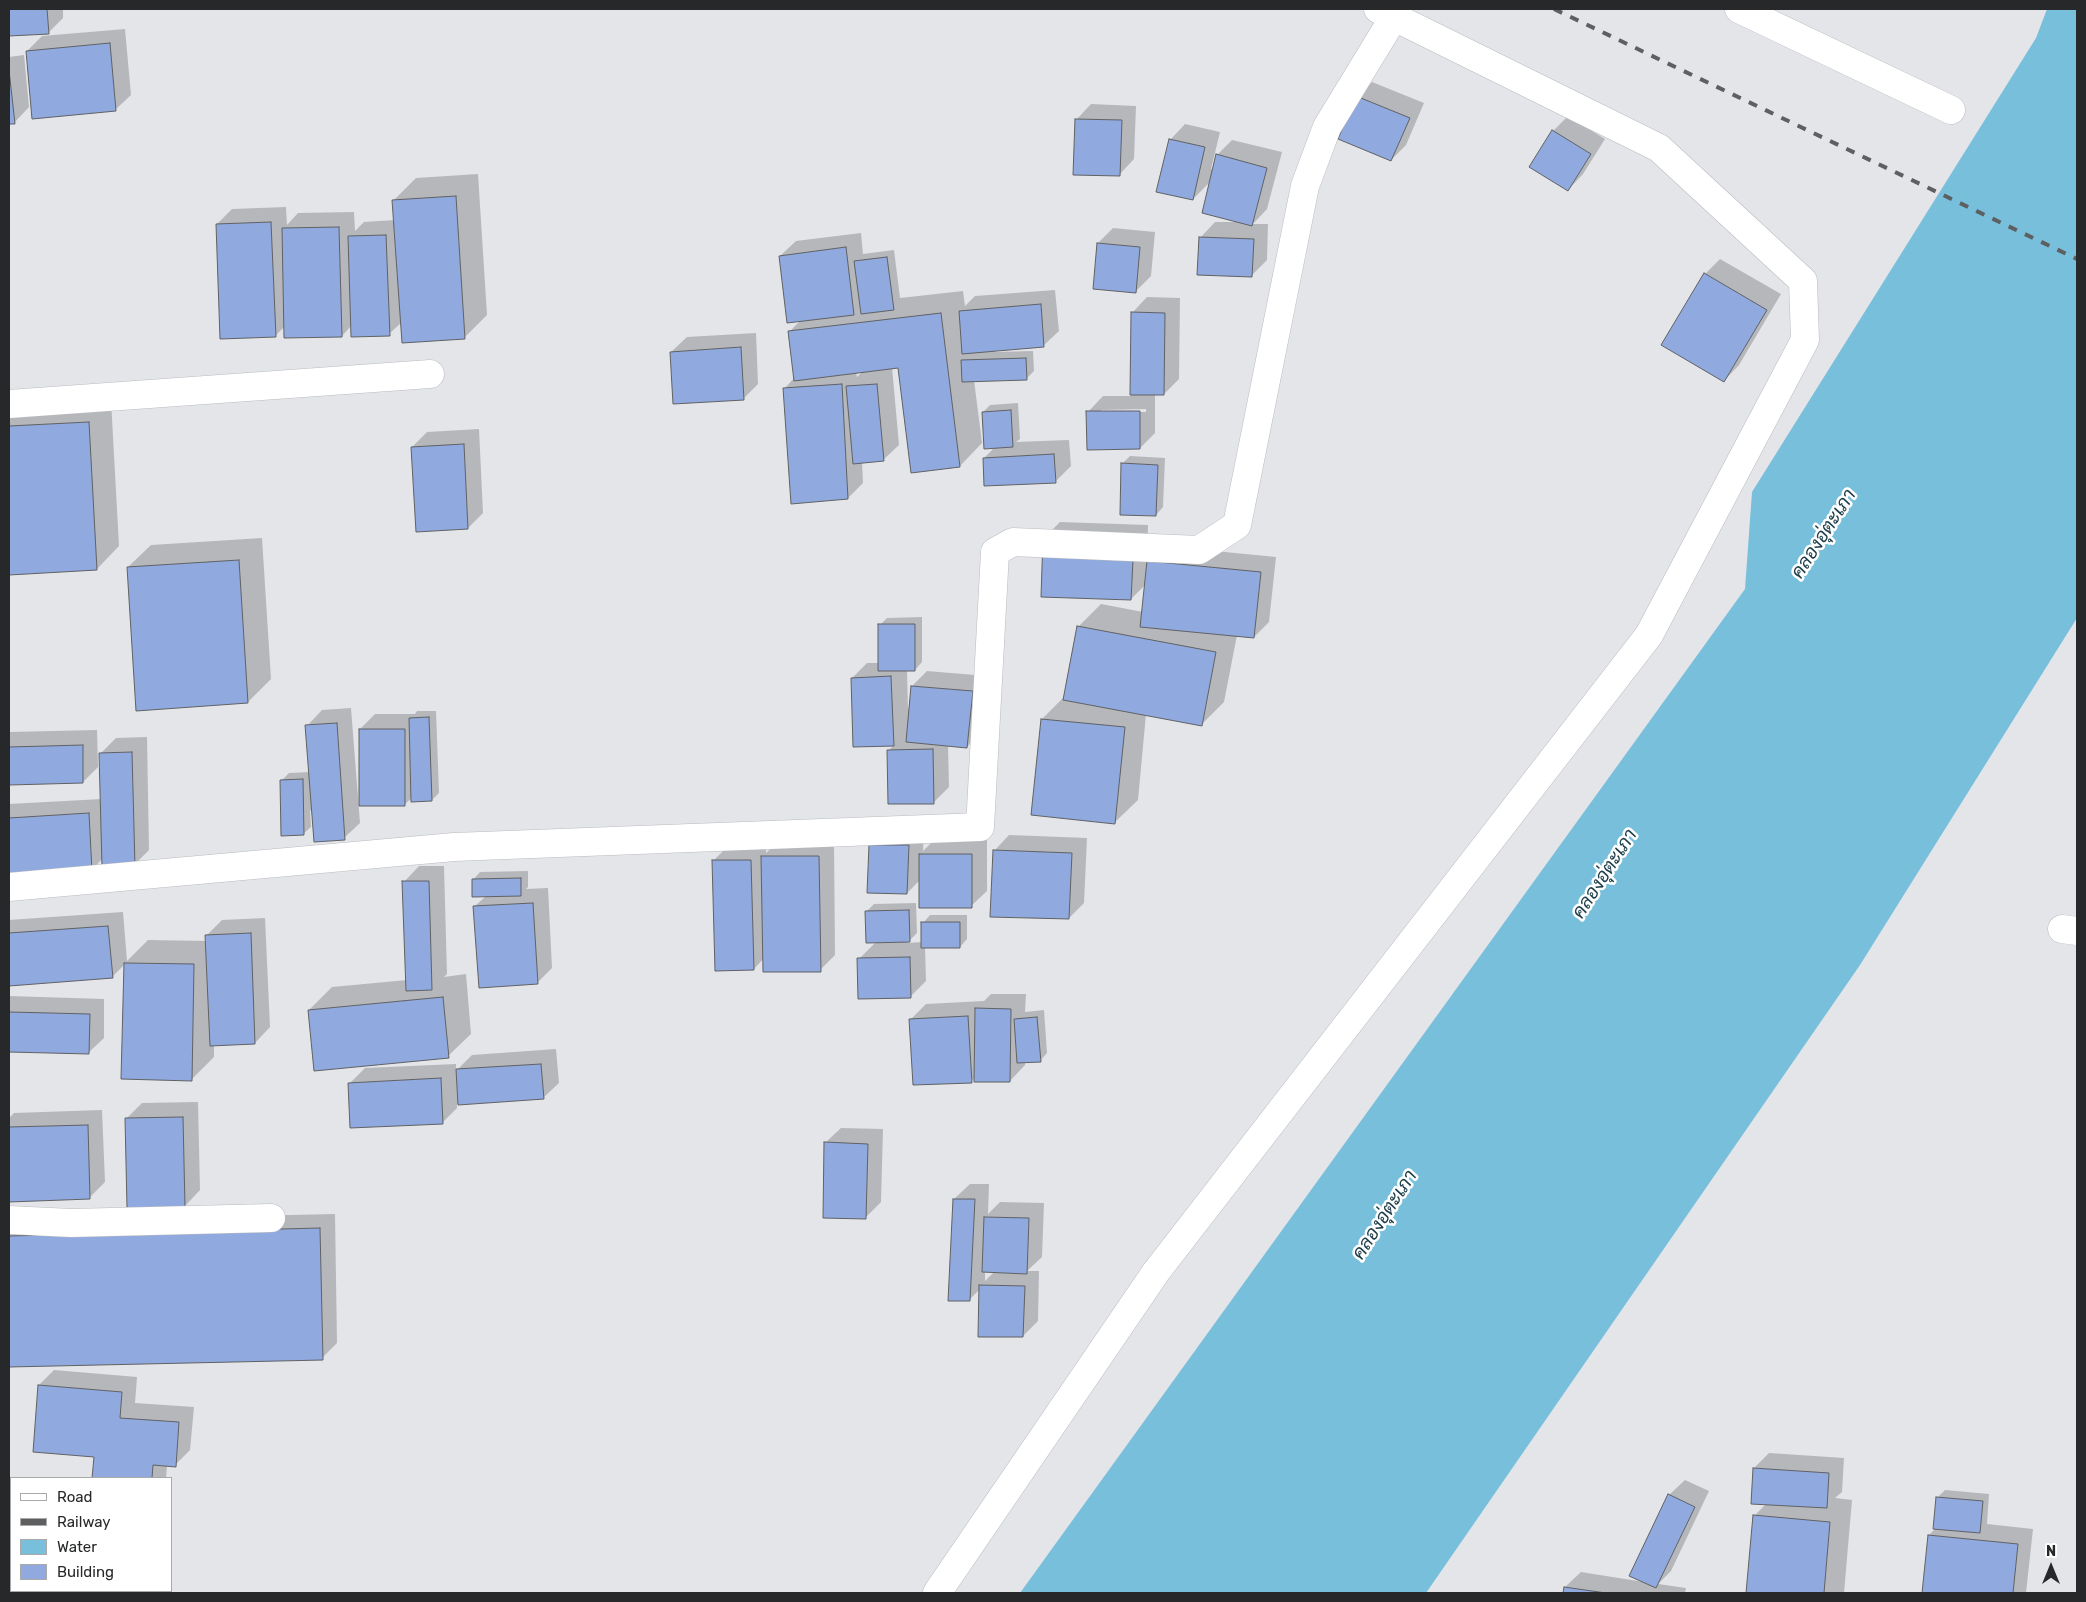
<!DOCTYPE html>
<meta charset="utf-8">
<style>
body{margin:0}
#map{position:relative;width:2086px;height:1602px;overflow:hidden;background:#e3e5e9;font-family:Rubik,sans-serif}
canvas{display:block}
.frame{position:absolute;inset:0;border:10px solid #272829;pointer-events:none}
.legend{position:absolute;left:10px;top:1477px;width:162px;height:115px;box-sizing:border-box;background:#fff;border:1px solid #a9a9a9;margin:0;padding:6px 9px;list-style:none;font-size:15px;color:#272829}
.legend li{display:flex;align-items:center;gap:10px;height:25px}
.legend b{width:25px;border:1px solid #a9a9a9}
.north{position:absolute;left:2026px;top:1542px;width:50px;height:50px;-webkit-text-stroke:4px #fff;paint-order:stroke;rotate:0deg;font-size:14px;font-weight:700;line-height:20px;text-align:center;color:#272829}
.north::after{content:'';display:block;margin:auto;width:18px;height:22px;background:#272829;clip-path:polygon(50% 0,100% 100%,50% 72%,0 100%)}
</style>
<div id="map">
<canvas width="2086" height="1602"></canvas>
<div class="frame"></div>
<ul class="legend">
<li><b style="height:6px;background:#fff"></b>Road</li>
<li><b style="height:6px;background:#5d5f61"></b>Railway</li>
<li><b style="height:14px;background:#78bfdc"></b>Water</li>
<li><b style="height:14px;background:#90a9de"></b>Building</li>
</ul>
<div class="north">N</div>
</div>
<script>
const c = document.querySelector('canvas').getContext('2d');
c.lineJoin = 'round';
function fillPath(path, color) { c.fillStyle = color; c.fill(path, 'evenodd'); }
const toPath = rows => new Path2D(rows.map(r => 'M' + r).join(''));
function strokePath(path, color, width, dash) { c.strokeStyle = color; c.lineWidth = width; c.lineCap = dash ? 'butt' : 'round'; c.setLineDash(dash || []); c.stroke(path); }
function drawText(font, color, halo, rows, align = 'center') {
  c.font = font + ' Rubik,Sarabun,sans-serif'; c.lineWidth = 5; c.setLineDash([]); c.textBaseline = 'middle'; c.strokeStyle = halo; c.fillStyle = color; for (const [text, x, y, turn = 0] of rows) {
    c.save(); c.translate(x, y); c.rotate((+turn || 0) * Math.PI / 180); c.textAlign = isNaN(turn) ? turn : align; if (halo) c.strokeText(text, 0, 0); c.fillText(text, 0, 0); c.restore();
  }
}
const water = toPath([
 [2047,9,2077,9,2077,618,1860,965,1426,1593,1020,1593,1745,589,1752,492,2036,38]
]);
const shadow = toPath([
 [9,9,63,9,63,18,48,33,9,35],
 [125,29,131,95,115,110,27,51,42,36],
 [24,55,29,107,14,123,9,123,9,57],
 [1372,82,1424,103,1406,145,1391,160,1357,97],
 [1091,104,1136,106,1134,159,1119,175,1076,120],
 [1568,116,1605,139,1583,174,1568,190,1553,131],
 [1185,124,1220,132,1211,169,1214,169,1217,155,1232,140,1282,152,1267,209,1253,224,1268,224,1267,260,1252,275,1200,238,1215,222,1242,222,1211,181,1193,199,1170,140],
 [478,174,487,315,464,338,402,322,389,334,352,325,342,336,285,326,275,336,217,224,232,209,286,207,287,225,298,213,354,212,355,231,364,222,395,220,393,201,416,178],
 [1113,228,1155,232,1151,276,1136,291,1098,243],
 [861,233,863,254,894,250,900,298,963,291,965,306,975,296,1055,290,1059,331,1043,346,994,350,994,352,1033,351,1034,371,1026,379,974,380,982,443,960,466,899,366,892,367,899,445,883,460,862,462,863,483,848,498,785,388,795,377,789,332,801,320,780,256,796,241],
 [863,371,857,377,856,372],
 [1720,259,1781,294,1739,365,1724,381,1705,274],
 [1147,297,1180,298,1179,379,1164,394,1155,394,1155,433,1140,448,1088,412,1103,396,1131,396,1132,313],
 [1146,409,1146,412,1101,412,1101,410],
 [756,333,758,384,743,399,671,352,687,337],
 [111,400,119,546,97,569,9,574,9,405],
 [1018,403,1020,439,1016,442,1069,440,1071,466,1055,482,984,458,995,447,983,412,990,405],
 [479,429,483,513,468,528,412,447,427,432],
 [1130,456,1165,458,1163,507,1156,515,1122,464],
 [1060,522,1148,525,1147,562,1163,546,1276,557,1269,622,1254,637,1237,635,1224,702,1202,724,1146,714,1138,800,1115,822,1042,719,1065,696,1078,627,1101,604,1143,612,1146,584,1131,599,1045,537],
 [262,538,271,679,248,702,128,567,151,545],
 [922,617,922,662,915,670,907,670,908,711,912,686,927,671,987,676,982,731,967,747,948,745,949,787,934,802,888,751,894,745,852,678,867,663,880,663,880,625,887,618],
 [351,708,360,823,344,838,310,810,311,827,303,834,282,780,289,773,310,772,307,726,322,710],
 [417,711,436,711,439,793,432,800,413,797,405,804,360,729,375,714,415,714],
 [97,730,98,767,83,782,9,784,9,732],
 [147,737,149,850,134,865,103,858,92,870,9,875,9,804,102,799,101,753,116,738],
 [885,830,924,830,923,851,935,839,987,839,987,891,971,906,920,880,907,893,870,845],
 [1009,835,1087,838,1084,903,1069,918,994,851],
 [834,841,835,955,820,970,764,958,754,969,713,861,728,846,766,845,766,853,778,842],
 [419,866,444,866,447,974,444,977,466,974,471,1034,448,1056,309,1010,332,987,407,980,404,882],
 [528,871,528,887,526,889,548,888,552,968,537,983,474,907,486,896,473,880,480,872],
 [916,903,917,933,907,943,923,942,923,923,930,915,967,915,967,939,960,947,925,947,926,981,910,997,859,959,876,942,866,912,874,904],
 [123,912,127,961,148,940,207,941,207,935,222,920,265,918,270,1027,255,1043,214,1044,214,1057,191,1080,125,964,112,977,9,984,9,920],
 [991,994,1026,994,1025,1012,1044,1010,1047,1053,1040,1061,1025,1061,1025,1065,1010,1081,975,1078,971,1081,911,1019,926,1004,984,1001],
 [9,996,104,999,104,1038,88,1053,9,1051],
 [556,1049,559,1083,543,1098,457,1104,457,1108,442,1123,350,1083,365,1068,456,1064,456,1071,472,1055],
 [198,1102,200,1190,185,1206,126,1119,142,1103],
 [102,1110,105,1182,90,1197,9,1200,9,1118,14,1113],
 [841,1128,883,1129,881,1202,866,1217,825,1143],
 [970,1184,989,1184,988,1214,1000,1202,1044,1203,1042,1257,1027,1271,1039,1271,1038,1321,1023,1336,980,1289,969,1300,954,1199],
 [985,1271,995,1271,985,1281],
 [335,1214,337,1343,322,1358,9,1366,9,1229,17,1221],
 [54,1370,137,1377,135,1403,194,1407,190,1450,175,1465,167,1465,166,1478,94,1478,95,1456,39,1385],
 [1769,1453,1844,1458,1842,1492,1835,1498,1852,1500,1844,1593,1747,1593,1754,1516,1766,1504,1754,1468],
 [1685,1480,1709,1491,1671,1571,1658,1584,1686,1588,1685,1593,1565,1593,1565,1587,1581,1572,1644,1582,1669,1495],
 [1945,1490,1989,1494,1987,1524,2033,1529,2026,1593,1923,1593,1929,1535,1934,1530,1937,1498]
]);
const building = toPath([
 [9,9,47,9,49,34,9,36,9,9],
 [110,43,116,111,32,119,26,51,110,43],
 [9,70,15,124,9,124,9,70],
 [1356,96,1410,118,1391,161,1338,139,1356,96],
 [1075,119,1122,120,1120,176,1073,175,1075,119],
 [1552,130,1591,154,1568,191,1529,167,1552,130],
 [1169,139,1205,147,1193,200,1156,192,1169,139],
 [1216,154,1267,168,1252,226,1202,213,1216,154],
 [456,196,465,339,402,343,392,200,456,196],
 [271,222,276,337,220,339,216,224,271,222],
 [339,227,342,337,284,338,282,228,339,227],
 [386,235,390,336,351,337,348,236,386,235],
 [1199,237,1254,239,1252,277,1197,275,1199,237],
 [1097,243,1140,247,1136,293,1093,289,1097,243],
 [846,247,854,315,787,323,779,256,846,247],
 [887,257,894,310,861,314,854,261,887,257],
 [1704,273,1767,310,1724,382,1661,345,1704,273],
 [1041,304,1044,347,962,354,959,311,1041,304],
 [1131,312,1165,313,1164,395,1130,395,1131,312],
 [941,313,960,467,911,473,898,368,794,381,788,331,941,313],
 [741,347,744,400,673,404,670,352,741,347],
 [1026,358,1027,380,962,382,961,360,1026,358],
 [842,384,848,499,791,504,783,388,842,384],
 [877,384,884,461,853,464,846,386,877,384],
 [1011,410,1013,447,984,449,982,412,1011,410],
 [1086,411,1140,411,1140,449,1087,450,1086,411],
 [89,422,97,570,9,575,9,426,89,422],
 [464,444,468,529,416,532,411,447,464,444],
 [1054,454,1056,483,984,486,983,458,1054,454],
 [1121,463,1158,465,1156,516,1120,515,1121,463],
 [1043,537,1134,540,1131,600,1041,597,1043,537],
 [239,560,248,703,136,711,127,567,239,560],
 [1147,561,1261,572,1254,638,1140,627,1147,561],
 [878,624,915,624,915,671,878,671,878,624],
 [1077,626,1216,652,1202,726,1063,700,1077,626],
 [891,676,894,746,853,747,851,678,891,676],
 [911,686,973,691,967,748,906,742,911,686],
 [429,717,432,801,411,802,409,718,429,717],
 [1041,719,1125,727,1115,824,1031,815,1041,719],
 [337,723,345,840,314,842,305,725,337,723],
 [359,729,405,729,405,806,359,806,359,729],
 [83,745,83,783,9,785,9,747,83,745],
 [933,749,934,804,888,804,887,750,933,749],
 [132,752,135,867,102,867,99,753,132,752],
 [303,779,304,835,281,836,280,780,303,779],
 [89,813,92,871,9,877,9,818,89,813],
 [869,845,909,845,907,894,867,893,869,845],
 [993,850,1072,853,1069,919,990,917,993,850],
 [919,854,972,854,972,908,919,908,919,854],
 [761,856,819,856,821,972,763,972,761,856],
 [712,860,751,860,754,970,715,971,712,860],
 [521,878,521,896,472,897,472,879,521,878],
 [402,881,429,881,432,990,406,991,402,881],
 [533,903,538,984,479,988,473,906,533,903],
 [909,910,910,942,866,943,865,911,909,910],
 [921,922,960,922,960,948,921,948,921,922],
 [108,926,113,978,9,986,9,933,108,926],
 [251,933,255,1044,210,1046,205,935,251,933],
 [910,957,911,998,858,999,857,958,910,957],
 [124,963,194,964,192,1081,121,1079,124,963],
 [443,997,449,1058,314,1071,308,1010,443,997],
 [975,1008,1011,1009,1010,1082,974,1082,975,1008],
 [9,1012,90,1014,89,1054,9,1052,9,1012],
 [968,1016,972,1083,913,1085,909,1019,968,1016],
 [1037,1017,1041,1062,1017,1063,1014,1019,1037,1017],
 [541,1064,544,1099,458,1105,456,1069,541,1064],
 [441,1078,443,1124,350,1128,348,1083,441,1078],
 [183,1117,185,1207,127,1208,125,1118,183,1117],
 [88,1125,90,1199,9,1202,9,1127,88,1125],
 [824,1142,868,1144,866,1219,823,1218,824,1142],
 [953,1199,975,1199,970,1301,948,1301,953,1199],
 [984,1217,1029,1218,1027,1274,982,1272,984,1217],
 [320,1228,323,1360,9,1367,9,1236,320,1228],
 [979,1285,1025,1286,1023,1337,978,1337,979,1285],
 [38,1385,122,1392,120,1418,179,1422,176,1467,153,1465,152,1478,92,1478,94,1457,33,1452,38,1385],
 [1753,1468,1829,1473,1827,1508,1751,1504,1753,1468],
 [1668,1494,1695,1507,1656,1588,1629,1576,1668,1494],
 [1936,1497,1983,1501,1980,1533,1933,1529,1936,1497],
 [1753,1515,1830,1522,1824,1593,1746,1593,1753,1515],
 [1928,1535,2018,1544,2013,1593,1922,1593,1928,1535],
 [1564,1587,1606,1593,1563,1593,1564,1587]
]);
const minor = toPath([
 [1739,9,1951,110],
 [9,404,430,374],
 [9,887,454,847,980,827,995,552,1013,542,1199,550,1237,525,1305,186,1327,127,1394,17],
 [2062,929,2077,931],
 [9,1220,71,1223,271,1218],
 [937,1593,1156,1272,1649,635,1805,340,1803,281,1659,148,1378,9]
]);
const rail = toPath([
 [1554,9,2077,259]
]);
const waterNames = [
 ["คลองอุ่ตะเภา",1824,534,-57],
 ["คลองอุ่ตะเภา",1605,874,-57],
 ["คลองอุ่ตะเภา",1385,1215,-57]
];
fillPath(water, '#78bfdc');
fillPath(shadow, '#0003');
fillPath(building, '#90a9de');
strokePath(building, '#5f6164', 1);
strokePath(minor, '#b9bbbf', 29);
strokePath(minor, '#fff', 28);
strokePath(rail, '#5d5f61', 4, [9, 9]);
drawText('italic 19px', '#1b3c49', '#fff', waterNames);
</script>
